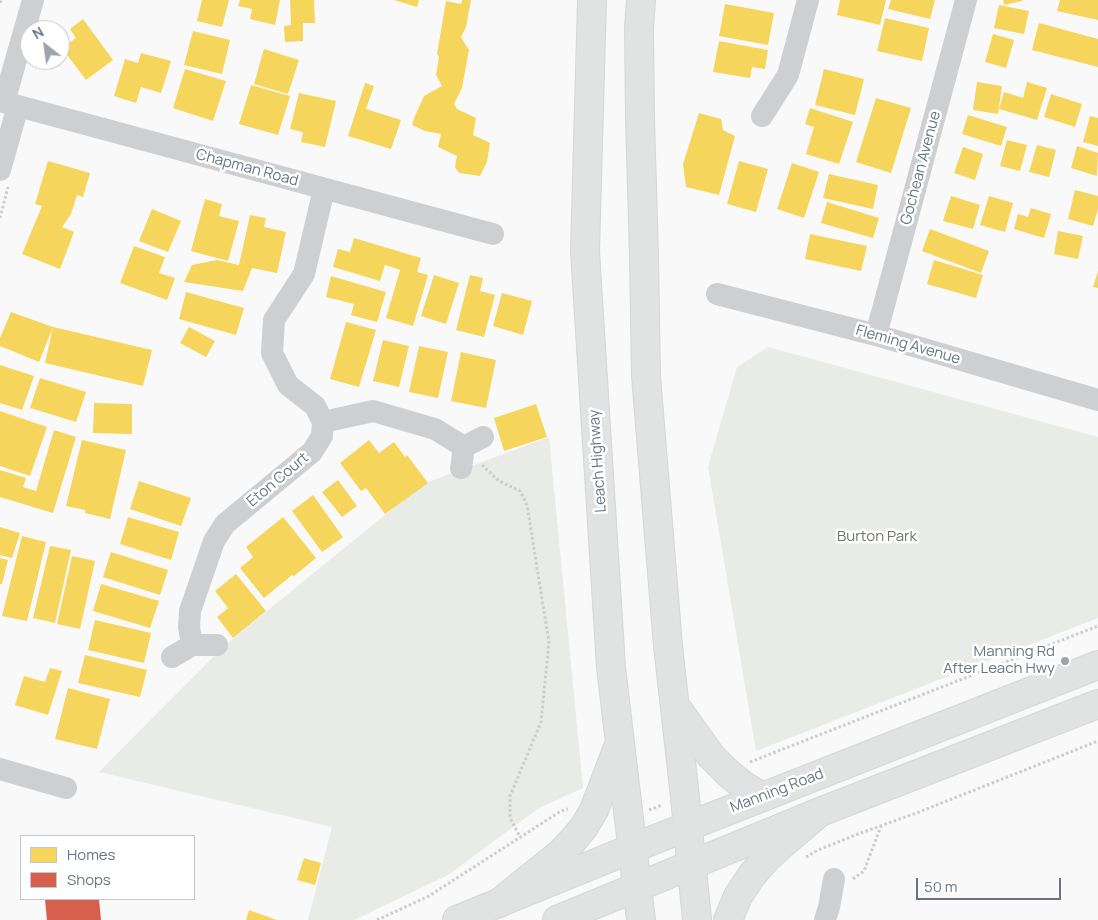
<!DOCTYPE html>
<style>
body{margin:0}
#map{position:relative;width:1098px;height:920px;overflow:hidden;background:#f9f9f9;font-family:Manrope,sans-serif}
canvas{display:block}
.legend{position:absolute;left:20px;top:835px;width:175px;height:65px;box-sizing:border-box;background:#fff;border:1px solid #c1c8cd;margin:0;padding:6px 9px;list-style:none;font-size:15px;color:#657683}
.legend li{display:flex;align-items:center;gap:10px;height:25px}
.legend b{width:25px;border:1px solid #c1c8cd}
.north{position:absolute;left:20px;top:20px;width:50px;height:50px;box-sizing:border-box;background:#fff;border:1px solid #c1c8cd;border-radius:50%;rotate:330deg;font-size:14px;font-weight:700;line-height:20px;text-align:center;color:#657683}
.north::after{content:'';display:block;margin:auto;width:18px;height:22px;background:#99a4ac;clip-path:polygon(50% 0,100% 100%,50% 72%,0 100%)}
.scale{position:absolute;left:916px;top:878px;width:145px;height:22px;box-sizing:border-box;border:2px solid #657683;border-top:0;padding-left:6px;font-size:15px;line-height:18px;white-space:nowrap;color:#657683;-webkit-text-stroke:4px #fff;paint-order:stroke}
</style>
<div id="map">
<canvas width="1098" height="920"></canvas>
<ul class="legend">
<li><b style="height:14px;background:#f6d55c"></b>Homes</li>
<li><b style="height:14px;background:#d6604d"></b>Shops</li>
</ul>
<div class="north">N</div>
<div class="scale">50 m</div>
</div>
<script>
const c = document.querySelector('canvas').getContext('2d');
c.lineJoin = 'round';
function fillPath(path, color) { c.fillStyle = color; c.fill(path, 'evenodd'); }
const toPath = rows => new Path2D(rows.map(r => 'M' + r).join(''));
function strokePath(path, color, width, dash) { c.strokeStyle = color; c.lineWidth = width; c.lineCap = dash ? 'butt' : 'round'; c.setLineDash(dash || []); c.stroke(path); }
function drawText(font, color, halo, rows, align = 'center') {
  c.font = font + ' Manrope,sans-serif'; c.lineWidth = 5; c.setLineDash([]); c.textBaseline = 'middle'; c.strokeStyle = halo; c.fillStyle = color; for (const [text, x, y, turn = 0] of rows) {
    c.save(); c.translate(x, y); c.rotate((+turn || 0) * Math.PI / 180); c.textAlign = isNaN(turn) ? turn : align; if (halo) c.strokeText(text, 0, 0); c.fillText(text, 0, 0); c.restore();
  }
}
const green = toPath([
 [768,347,1098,437,1098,618,756,751,708,467,737,367],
 [549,437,583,788,539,808,448,875,354,920,308,920,332,827,99,772,224,646,423,484]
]);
const homes = toPath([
 [202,0,229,0,222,27,197,21],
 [240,0,280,0,275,25,250,19,252,9,238,6],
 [290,0,314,0,315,23,303,23,303,41,285,42,284,26,291,25],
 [394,0,419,0,417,7],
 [462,0,471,0,466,27,461,37,469,50,462,88,454,104,457,109,476,118,473,135,490,143,487,162,480,176,459,173,455,167,457,156,438,147,441,134,425,131,412,125,414,118,424,96,442,86,436,75,439,57,437,54,446,1,461,4],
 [840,0,886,0,880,25,837,15],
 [891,0,935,0,930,19,888,9],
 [1003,0,1022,0,1022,1,1004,5],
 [1060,0,1098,0,1098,20,1057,11],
 [725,4,774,13,768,45,719,36],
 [999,5,1029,11,1024,34,994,28],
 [885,18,929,28,922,61,877,51],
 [83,19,113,60,86,80,62,48,76,38,70,29],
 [1039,23,1098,39,1098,67,1032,50],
 [193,31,230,40,222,74,184,65],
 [993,34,1014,40,1006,68,985,62],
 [719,41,768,50,765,69,752,67,750,78,713,72],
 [264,49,299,60,288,94,254,84],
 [141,53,171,61,161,93,141,87,136,103,114,96,125,59,138,63],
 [185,69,226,81,213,121,173,108],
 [824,69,864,79,855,115,815,105],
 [977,82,1002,86,998,114,973,110],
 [1027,82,1047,88,1037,120,999,109,1004,92,1023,98],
 [365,83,374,86,366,109,401,120,391,149,348,136],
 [251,85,290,96,278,135,239,124],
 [299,93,336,101,325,147,301,142,303,132,290,129],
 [1051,94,1082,104,1075,127,1044,117],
 [876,98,911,108,891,173,856,162],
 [810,108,853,122,839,164,806,154,814,127,805,124],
 [699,113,721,119,723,130,735,136,719,195,686,187,683,164],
 [968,115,1007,127,1001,146,962,134],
 [1090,116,1098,118,1098,146,1083,142],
 [1007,140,1027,145,1020,171,1000,166],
 [1037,145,1056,150,1049,177,1029,172],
 [1077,146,1098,153,1097,176,1071,168],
 [963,147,983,154,975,180,954,173],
 [48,161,90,173,83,197,77,195,71,214,62,227,74,232,60,269,22,254,42,206,35,204],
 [739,161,768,169,756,212,727,204],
 [792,163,819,172,804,218,777,209],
 [829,174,878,185,873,209,823,198],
 [1075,190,1098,196,1098,209,1093,226,1068,219],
 [951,196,980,205,973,229,943,221],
 [989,196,1013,203,1005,232,980,225],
 [205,199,222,204,219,216,239,221,228,261,191,251],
 [827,202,879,218,873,238,821,223],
 [1031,208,1051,214,1044,238,1014,229,1018,214,1028,217],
 [152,209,181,221,168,252,139,241],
 [250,215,266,218,264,227,286,232,277,273,252,268,243,291,184,282,192,265,217,260,239,265],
 [930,229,989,251,981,273,922,251],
 [1058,231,1083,236,1078,259,1054,254],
 [810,234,867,246,861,271,805,259],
 [354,238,421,258,417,272,428,275,413,326,386,318,400,270,385,265,380,281,333,267,338,249,350,252],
 [134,246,165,257,159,273,175,278,167,300,120,283],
 [934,260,983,275,976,298,927,284],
 [1098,271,1098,288,1093,287],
 [434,275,459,283,446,324,421,316],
 [470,275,483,278,480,291,495,295,484,337,456,330],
 [331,276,386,292,377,322,351,315,354,304,326,297],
 [186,292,244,308,236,335,179,319],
 [502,293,532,301,523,335,493,326],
 [11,312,53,327,39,362,0,346,0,338],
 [346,322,376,330,359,387,330,379],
 [53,327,152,350,143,386,45,363],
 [189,327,215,341,206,357,180,343],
 [383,340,409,346,399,387,373,381],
 [419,346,448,352,438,398,409,392],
 [461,352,496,360,486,408,451,401],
 [0,365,34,376,22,410,0,403],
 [40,378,86,392,76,422,30,408],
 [94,403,132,404,132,434,93,433],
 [536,404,547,437,504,451,494,418],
 [0,411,47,427,30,476,0,466],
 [54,430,76,437,53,513,0,497,0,470,26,478,23,487,36,491],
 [82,440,126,450,110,519,85,513,85,510,66,506],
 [369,440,379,453,394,442,405,457,407,455,428,483,385,514,366,488,361,491,340,463],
 [338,480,357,506,342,517,322,492],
 [139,481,191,498,181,526,130,509],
 [313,495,343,537,322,552,292,511],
 [128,517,179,532,171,560,120,544],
 [283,517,316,558,294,576,292,575,264,598,240,568,253,557,246,547],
 [0,527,20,533,12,558,0,555],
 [22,536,46,542,27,621,2,616],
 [50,546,71,550,55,623,33,618],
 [111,552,168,570,160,595,103,577],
 [72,556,95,561,80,629,57,624],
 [0,558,8,560,2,584,0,584],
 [236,574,266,611,233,638,217,617,228,608,215,591],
 [101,584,159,601,150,628,93,611],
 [95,620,151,633,144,663,88,650],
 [85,655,147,670,140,697,78,683],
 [50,668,62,671,48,715,15,705,24,676,45,682],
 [68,688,110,699,97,749,55,739],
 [304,858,321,863,315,885,297,880],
 [249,910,277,920,246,920]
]);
const shops = toPath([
 [59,899,99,899,101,920,47,920,45,900]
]);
const path = toPath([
 [0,3,1,0],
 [0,218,8,187],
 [482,465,499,481,520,491,527,505,549,642,541,722,510,796,510,818,520,837],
 [750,762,1098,626],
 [649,810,662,805],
 [806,857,818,850,858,834,919,812,1098,741],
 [853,879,864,871,881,826],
 [377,920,429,896,561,811,568,809]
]);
const minor = toPath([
 [0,101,493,234],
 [4,102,33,0],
 [762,116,788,75,808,0],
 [0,170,18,106],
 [717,294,876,335,1098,400],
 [876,335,966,0],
 [323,422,373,411,435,429,464,447],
 [461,468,464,447,483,437],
 [192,645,189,627,190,611,214,541,225,524,312,452,322,436,323,422,315,406,288,385,272,353,274,320,304,274,324,189],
 [172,657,192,645,217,645],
 [0,769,66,788],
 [825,920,829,907,834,879]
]);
const major = toPath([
 [457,920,633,848,1098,665],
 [557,920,820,812,1098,704]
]);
const highway = toPath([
 [592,0,585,251,611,667,641,920],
 [641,0,639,28,640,119,644,256,646,376,668,646,684,788,697,920],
 [676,707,711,756,728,773,744,786,763,797],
 [499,903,561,853,575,838,584,827,594,810,619,745],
 [562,918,575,920],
 [728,920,738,896,752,875,766,859,787,840,820,812]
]);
const markers = [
 [1065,661,5,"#99a4ac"]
];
const streetNames = [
 ["Chapman Road",247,168,15],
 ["Gochean Avenue",921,168,-75],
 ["Fleming Avenue",908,345,16],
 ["Leach Highway",598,461,-94],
 ["Eton Court",278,480,-40],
 ["Manning Road",777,791,-21]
];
const parkNames = [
 ["Burton Park",877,537]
];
const poiNames = [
 ["Manning Rd",1055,652],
 ["After Leach Hwy",1055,669]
];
fillPath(green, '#e8ebe6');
fillPath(homes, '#f6d55c');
fillPath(shops, '#d6604d');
strokePath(major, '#d5d6d7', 30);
strokePath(highway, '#d5d6d6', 30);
strokePath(path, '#cbcccd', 3, [2.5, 2.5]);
strokePath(minor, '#cecfd0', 22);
strokePath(major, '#e1e2e2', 28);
strokePath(highway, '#e1e2e2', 28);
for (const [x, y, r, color] of markers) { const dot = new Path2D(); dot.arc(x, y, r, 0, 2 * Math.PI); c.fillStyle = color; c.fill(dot); strokePath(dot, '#fff', 2); }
drawText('15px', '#657683', '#fff', streetNames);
drawText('15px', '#687a64', '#fff', parkNames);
drawText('15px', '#657683', '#fff', poiNames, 'right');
</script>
